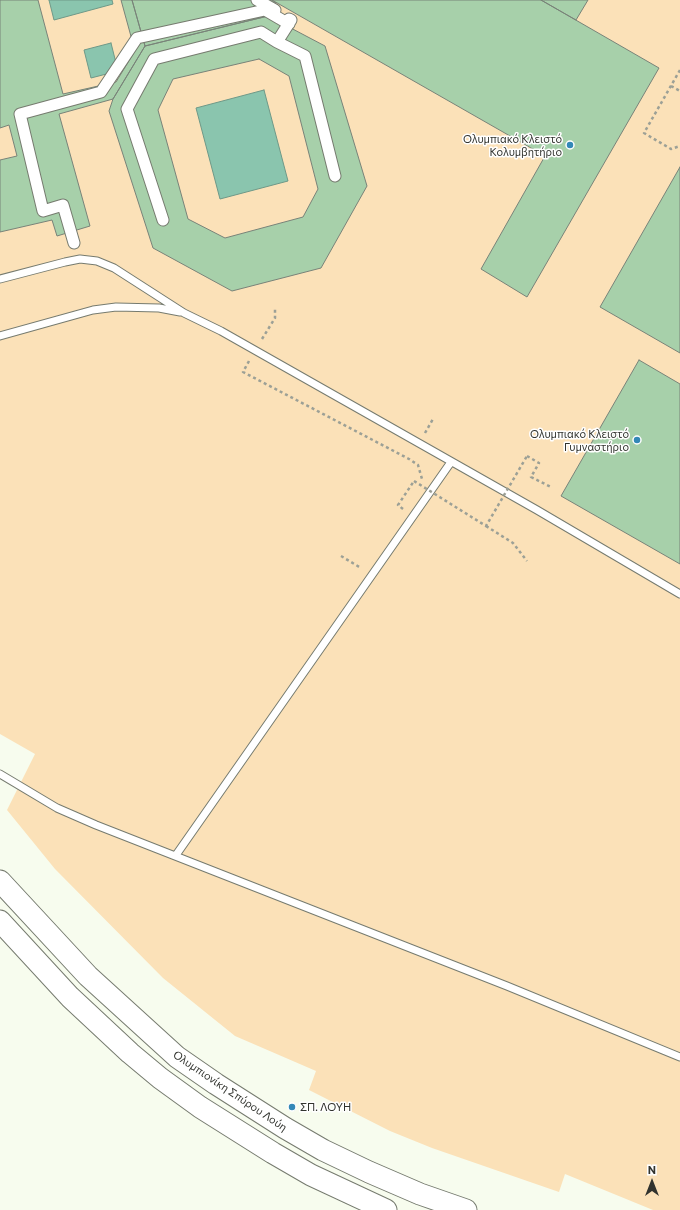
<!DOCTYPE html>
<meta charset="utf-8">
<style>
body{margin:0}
#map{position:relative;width:680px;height:1210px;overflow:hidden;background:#f7fcee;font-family:Commissioner,sans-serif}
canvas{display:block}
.north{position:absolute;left:632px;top:1162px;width:40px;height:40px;-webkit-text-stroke:3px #fff;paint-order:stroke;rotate:0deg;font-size:11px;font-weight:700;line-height:16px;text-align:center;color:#31332e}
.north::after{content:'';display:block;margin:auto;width:14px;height:18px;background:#31332e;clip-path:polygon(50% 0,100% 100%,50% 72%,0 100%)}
</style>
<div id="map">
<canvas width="680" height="1210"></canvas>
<div class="north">N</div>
</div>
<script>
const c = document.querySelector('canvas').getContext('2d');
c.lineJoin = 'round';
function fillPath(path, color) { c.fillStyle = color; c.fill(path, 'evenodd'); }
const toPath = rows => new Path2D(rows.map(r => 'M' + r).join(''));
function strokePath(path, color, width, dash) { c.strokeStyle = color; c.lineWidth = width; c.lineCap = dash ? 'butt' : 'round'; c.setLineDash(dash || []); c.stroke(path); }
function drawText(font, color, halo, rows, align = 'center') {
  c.font = font + ' Commissioner,sans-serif'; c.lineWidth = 3; c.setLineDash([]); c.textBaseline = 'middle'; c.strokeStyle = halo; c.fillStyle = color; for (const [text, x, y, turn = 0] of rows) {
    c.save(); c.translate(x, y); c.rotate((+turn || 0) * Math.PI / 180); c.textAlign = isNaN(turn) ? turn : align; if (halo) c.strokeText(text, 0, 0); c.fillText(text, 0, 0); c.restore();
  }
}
const green = toPath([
 [0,0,680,0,680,1210,653,1210,565,1174,559,1192,432,1148,390,1131,309,1090,316,1071,235,1036,163,978,55,869,7,810,35,754,0,734]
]);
const water = toPath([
 [49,0,112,0,113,4,54,20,49,0],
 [111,43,118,71,91,78,84,50,111,43],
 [264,90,288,181,220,199,196,108,264,90]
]);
const building = toPath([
 [0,0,38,0,63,94,116,82,135,51,121,0,132,0,145,46,113,99,59,114,90,226,57,236,52,220,0,232,0,160,17,156,9,125,0,128,0,0],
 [132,0,272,0,276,3,268,16,145,46,132,0],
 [272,0,541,0,659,68,527,297,481,269,545,156,272,0],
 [541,0,588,0,576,20,541,0],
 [268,16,325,46,367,186,321,268,232,291,153,248,109,111,113,99,145,46,268,16],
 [259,59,289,76,318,189,303,217,225,238,188,219,158,110,173,79,259,59],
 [680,167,680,353,600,307,680,167],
 [639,360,680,384,680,564,561,496,639,360]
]);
const path = toPath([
 [680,70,644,133,671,149,680,146],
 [671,86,680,91],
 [262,339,275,318,275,307],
 [249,361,243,372,409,459,418,465,422,479],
 [425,433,433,419],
 [527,456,539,463,531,477,551,487],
 [403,509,398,505,414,481],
 [486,526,513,543,527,561],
 [341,556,361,568]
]);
const service = toPath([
 [0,279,65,262,80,259,97,261,114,268,184,313,221,331,537,510,680,594],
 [0,336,93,310,116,307,159,308,180,312],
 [0,774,57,808,96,825,507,986,680,1057],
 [176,855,451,462]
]);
const pedestrian = toPath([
 [257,0,275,10],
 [277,42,305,56,335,176],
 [163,220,127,109,154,59,261,32,277,42,291,20,289,19],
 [74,243,63,205,43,211,20,114,101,92,137,38,265,10,289,24]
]);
const secondary = toPath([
 [0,881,88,976,177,1057,216,1084,285,1128,323,1150,369,1172,420,1194,466,1210],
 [0,921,70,997,130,1053,160,1078,200,1107,273,1153,311,1175,386,1210]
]);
const pathBridge = toPath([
 [414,481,486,526,527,456]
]);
const markers = [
 [570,145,4,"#3388b7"],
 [637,440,4,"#3388b7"],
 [292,1107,4,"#3388b7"]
];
const poiNames = [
 ["Ολυμπιακό Κλειστό",562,139],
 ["Κολυμβητήριο",562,152],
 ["Ολυμπιακό Κλειστό",629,434],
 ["Γυμναστήριο",629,447],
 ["ΣΠ. ΛΟΥΗ",300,1107,"left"]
];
const streetNames = [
 ["Ολυμπιονίκη Σπύρου Λούη",230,1091,34]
];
fillPath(green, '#fbe1b8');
fillPath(water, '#8ac5ae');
strokePath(water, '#6f9988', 1);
fillPath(building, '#a7d0aa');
strokePath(building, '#798379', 1);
strokePath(service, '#767b6f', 9);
strokePath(pedestrian, '#767b6f', 13);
strokePath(secondary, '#767b6f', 23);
strokePath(path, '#9ca096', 2.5, [3, 3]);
strokePath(service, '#fff', 7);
strokePath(pedestrian, '#fff', 11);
strokePath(secondary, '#fff', 21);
strokePath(pathBridge, '#9ca096', 2.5, [3, 3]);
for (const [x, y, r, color] of markers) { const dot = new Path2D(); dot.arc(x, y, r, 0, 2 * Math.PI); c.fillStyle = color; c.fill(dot); strokePath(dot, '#fff', 1.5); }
drawText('11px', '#31332e', '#fff', poiNames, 'right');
drawText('11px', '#31332e', '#fff', streetNames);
</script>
